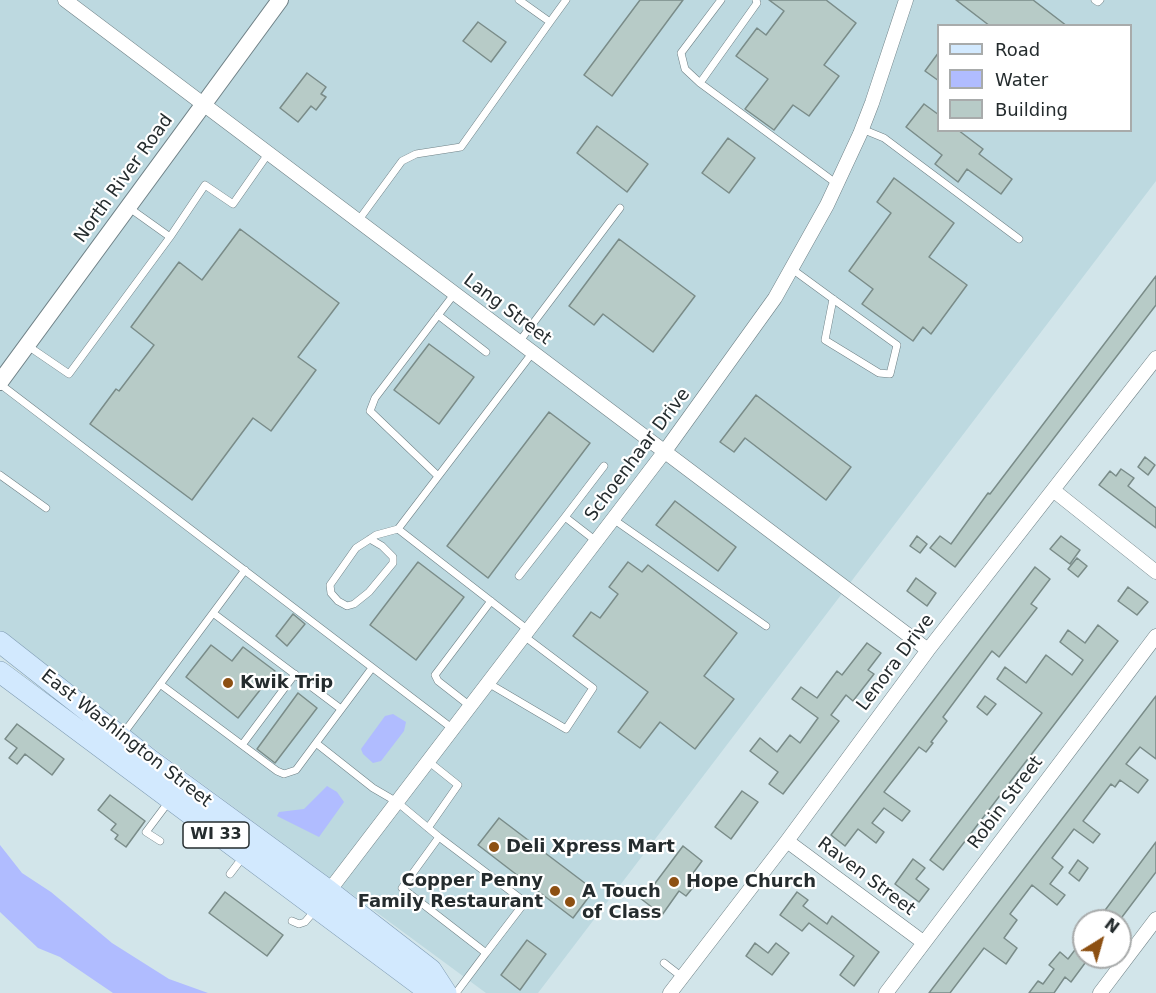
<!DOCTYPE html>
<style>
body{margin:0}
#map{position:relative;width:1156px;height:993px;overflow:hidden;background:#d2e5ea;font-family:"DejaVu Sans",sans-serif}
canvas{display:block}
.legend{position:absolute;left:937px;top:24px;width:195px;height:108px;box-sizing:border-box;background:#fff;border:2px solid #a8abab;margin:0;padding:8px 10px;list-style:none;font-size:18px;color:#252c2e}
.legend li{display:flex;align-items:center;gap:12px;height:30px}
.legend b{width:30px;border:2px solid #a8abab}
.north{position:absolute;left:1072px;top:909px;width:60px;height:60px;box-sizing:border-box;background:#fff;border:2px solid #a8abab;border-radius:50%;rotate:37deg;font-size:16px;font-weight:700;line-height:24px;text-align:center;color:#252c2e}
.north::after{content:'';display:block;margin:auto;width:21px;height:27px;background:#8d5012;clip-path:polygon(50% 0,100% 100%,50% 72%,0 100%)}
</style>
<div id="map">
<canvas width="1156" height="993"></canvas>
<ul class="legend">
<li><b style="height:8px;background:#d2e9fe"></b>Road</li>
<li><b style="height:16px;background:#b0bcff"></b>Water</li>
<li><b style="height:16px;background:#b7cbc7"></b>Building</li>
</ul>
<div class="north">N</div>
</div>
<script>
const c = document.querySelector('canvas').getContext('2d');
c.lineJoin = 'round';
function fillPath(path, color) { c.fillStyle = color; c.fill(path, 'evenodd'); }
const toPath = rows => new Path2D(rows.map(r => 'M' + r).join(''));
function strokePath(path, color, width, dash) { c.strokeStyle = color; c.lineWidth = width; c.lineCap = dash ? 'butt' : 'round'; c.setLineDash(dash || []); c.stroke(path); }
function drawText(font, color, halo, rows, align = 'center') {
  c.font = font + ' "DejaVu Sans",sans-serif'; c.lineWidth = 4.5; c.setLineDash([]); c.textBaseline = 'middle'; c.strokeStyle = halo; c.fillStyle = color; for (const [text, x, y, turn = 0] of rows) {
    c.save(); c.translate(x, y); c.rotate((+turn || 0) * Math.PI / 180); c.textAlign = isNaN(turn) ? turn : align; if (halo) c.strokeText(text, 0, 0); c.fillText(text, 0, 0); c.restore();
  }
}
const built = toPath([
 [0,0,1156,0,1156,181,538,993,486,993,0,635],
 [938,26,1130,26,1130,130,938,130]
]);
const water = toPath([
 [393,714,406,722,404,731,381,761,373,763,363,754,361,749,385,716],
 [327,786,337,792,344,802,319,837,277,816,279,812,304,809],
 [0,845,22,873,51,892,112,943,169,979,208,993,113,993,60,957,38,948,0,912]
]);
const building = toPath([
 [640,0,683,0,612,96,584,75,640,0],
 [769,0,826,0,856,23,824,65,839,76,809,116,793,105,774,130,745,109,768,79,736,56,757,28,766,35,784,11,769,0],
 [956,0,1033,0,1067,26,990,26,956,0],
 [478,22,506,42,491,62,463,41,478,22],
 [939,52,939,81,925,71,939,52],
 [307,73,326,87,321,94,326,97,316,110,311,106,298,122,280,108,307,73],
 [924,104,939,115,939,130,958,130,983,149,979,154,1012,179,1001,194,967,169,958,182,935,164,942,155,906,127,924,104],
 [597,126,648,164,627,192,577,153,597,126],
 [728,138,755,158,729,193,702,173,728,138],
 [894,178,954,223,929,257,967,285,931,334,923,327,913,341,862,304,873,289,849,271,891,213,877,202,894,178],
 [240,229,339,303,298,357,316,370,271,431,253,418,192,500,90,424,116,389,119,391,154,345,131,327,179,262,202,280,240,229],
 [619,239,695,296,653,352,603,314,594,325,569,306,619,239],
 [1156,276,1156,305,955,567,930,548,940,536,951,544,988,493,990,494,1156,276],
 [429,344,474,377,439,424,394,390,429,344],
 [756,395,851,467,826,500,745,438,734,452,720,442,756,395],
 [549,412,590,443,488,578,447,546,549,412],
 [1145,457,1155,465,1148,475,1138,467,1145,457],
 [1121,469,1134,478,1128,486,1156,508,1156,528,1099,485,1110,471,1116,476,1121,469],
 [675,501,736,547,718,571,656,525,675,501],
 [917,536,927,544,920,553,910,546,917,536],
 [1061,536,1080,550,1070,564,1050,549,1061,536],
 [1077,558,1087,566,1078,577,1068,569,1077,558],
 [418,562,464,597,416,660,370,625,418,562],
 [628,562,642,572,648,565,737,633,704,676,734,699,695,749,660,722,640,748,618,732,648,692,573,636,591,612,600,618,618,594,609,587,628,562],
 [1035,567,1050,579,1031,604,1037,608,999,657,992,651,943,717,947,721,931,742,933,743,926,752,919,747,884,792,910,811,902,821,884,808,872,823,884,832,876,843,858,829,845,846,831,835,1035,567],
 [916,578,936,593,927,606,907,591,916,578],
 [1128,587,1148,602,1137,615,1118,601,1128,587],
 [293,614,305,624,287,646,276,636,293,614],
 [1098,625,1118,641,943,870,930,860,1042,713,997,679,1005,667,1026,683,1046,655,1072,675,1083,660,1060,642,1068,630,1085,643,1098,625],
 [867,643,881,653,868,670,874,674,853,701,846,695,831,715,839,721,783,794,769,784,778,772,750,751,760,738,777,752,790,735,800,743,818,718,792,699,801,687,817,698,837,671,842,675,867,643],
 [211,645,232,661,243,647,275,671,238,718,186,677,211,645],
 [298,693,317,708,275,763,257,749,298,693],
 [985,696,996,704,987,715,977,707,985,696],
 [1156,696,1156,759,1140,747,1126,764,1148,780,1138,793,1120,780,1115,787,1111,784,1083,821,1100,834,1093,843,1074,829,1052,858,1063,867,1050,884,1065,895,1057,905,1032,885,1010,914,1017,920,1004,938,1017,948,1006,964,984,948,950,993,929,993,1156,696],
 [17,724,64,759,52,775,25,754,17,764,9,758,17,748,5,739,17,724],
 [742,791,758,802,731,839,715,827,742,791],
 [110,795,145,821,126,847,115,839,118,835,111,830,116,824,98,810,110,795],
 [499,818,594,890,573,918,478,845,499,818],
 [1156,842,1156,872,1119,921,1105,921,1100,917,1156,842],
 [683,846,702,861,688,880,695,885,686,896,679,891,662,915,640,898,648,888,650,890,683,846],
 [913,859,925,868,916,879,929,889,919,902,895,884,913,859],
 [1078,860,1088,868,1079,881,1069,873,1078,860],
 [225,892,283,935,267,956,209,913,225,892],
 [797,892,808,900,803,906,827,924,832,916,879,952,854,986,840,975,854,956,809,923,802,931,780,915,797,892],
 [1084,938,1084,957,1088,959,1071,982,1065,977,1054,993,1029,993,1038,981,1043,984,1054,969,1049,965,1060,952,1068,959,1084,938],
 [527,940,546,954,520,990,501,975,527,940],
 [755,943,768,953,776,943,789,953,772,975,746,956,755,943]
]);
const service = toPath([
 [721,0,681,53,685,69,700,83,837,184],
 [1095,0,1098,2,1100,0],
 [550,22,566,0],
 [700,83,757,3,756,0],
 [862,129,884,138,1019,239],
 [128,207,170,237,205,185,233,204,268,154],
 [358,221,402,161,416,154,461,147,550,22,519,0],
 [792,269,833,299,897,345,890,374,879,373,825,340,833,299],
 [438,315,486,352],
 [519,342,620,208],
 [28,346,69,374,170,237],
 [0,384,453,729],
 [0,475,46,508],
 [438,476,370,411,375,398,455,293],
 [565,517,604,466],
 [613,519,766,626],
 [370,539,382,546,393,557,393,563,369,592,354,604,347,606,338,601,331,593,330,585,356,548,370,539,376,535,398,529],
 [519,576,565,517,596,541],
 [213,613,341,709],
 [528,630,398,529,533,352],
 [488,683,566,729,593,688,524,636],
 [160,684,277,771,284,774,296,770,316,743,373,788,397,802,439,837,402,888,486,953,456,993],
 [470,706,438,681,435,675,491,601],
 [123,734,245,570],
 [316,743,372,668],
 [242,745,295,674],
 [428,828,458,785,428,761],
 [439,837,525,902,486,953],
 [160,841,146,832,170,800],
 [230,874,243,857],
 [292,921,299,924,305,922,316,909],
 [664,963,682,977]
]);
const minor = toPath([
 [65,0,928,650],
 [1053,490,1156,572],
 [787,841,923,942],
 [329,891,665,451,775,298,827,205,860,134,872,103,906,0],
 [670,993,787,841,928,650,1156,358],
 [886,993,1156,636],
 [1100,993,1156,919]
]);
const tertiary = toPath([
 [0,382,280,0]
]);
const primary = toPath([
 [0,642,150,760,329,891,431,970,446,993],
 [0,672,420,985,436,993]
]);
const markers = [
 [228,683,6,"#8d5012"],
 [494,847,6,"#8d5012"],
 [674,882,6,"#8d5012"],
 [555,891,6,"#8d5012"],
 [570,902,6,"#8d5012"]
];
const shields = [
 [216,835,66]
];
const shieldNames = [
 ["WI 33",216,835]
];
const streetNames = [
 ["North River Road",124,179,-54],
 ["Lang Street",507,310,37],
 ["Schoenhaar Drive",638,455,-53],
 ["Lenora Drive",896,663,-53],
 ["East Washington Street",126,739,38],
 ["Robin Street",1006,803,-53],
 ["Raven Street",866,877,37]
];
const poiNames = [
 ["Kwik Trip",240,683],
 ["Deli Xpress Mart",506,847],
 ["Copper Penny",543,881,"right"],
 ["Family Restaurant",543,902,"right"],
 ["Hope Church",686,882],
 ["A Touch",582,892],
 ["of Class",582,913]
];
fillPath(built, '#bdd9e0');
fillPath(water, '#b0bcff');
fillPath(building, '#b7cbc7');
strokePath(building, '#7a8c89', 1.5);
strokePath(service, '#708287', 8);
strokePath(minor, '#708287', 15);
strokePath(tertiary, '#708287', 18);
strokePath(primary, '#829eb5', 22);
strokePath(service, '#fff', 7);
strokePath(minor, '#fff', 14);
strokePath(tertiary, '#fff', 16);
strokePath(primary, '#d2e9fe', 21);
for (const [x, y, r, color] of markers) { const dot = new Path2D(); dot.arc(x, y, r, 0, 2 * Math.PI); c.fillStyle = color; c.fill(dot); strokePath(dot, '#fff', 2); }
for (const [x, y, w] of shields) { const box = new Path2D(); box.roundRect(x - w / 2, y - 13, w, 26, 4.5); c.fillStyle = '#fff'; c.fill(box); strokePath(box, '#252c2e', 1.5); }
drawText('bold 16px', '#252c2e', null, shieldNames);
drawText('18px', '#252c2e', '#fff', streetNames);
drawText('bold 18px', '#252c2e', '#fff', poiNames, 'left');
</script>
